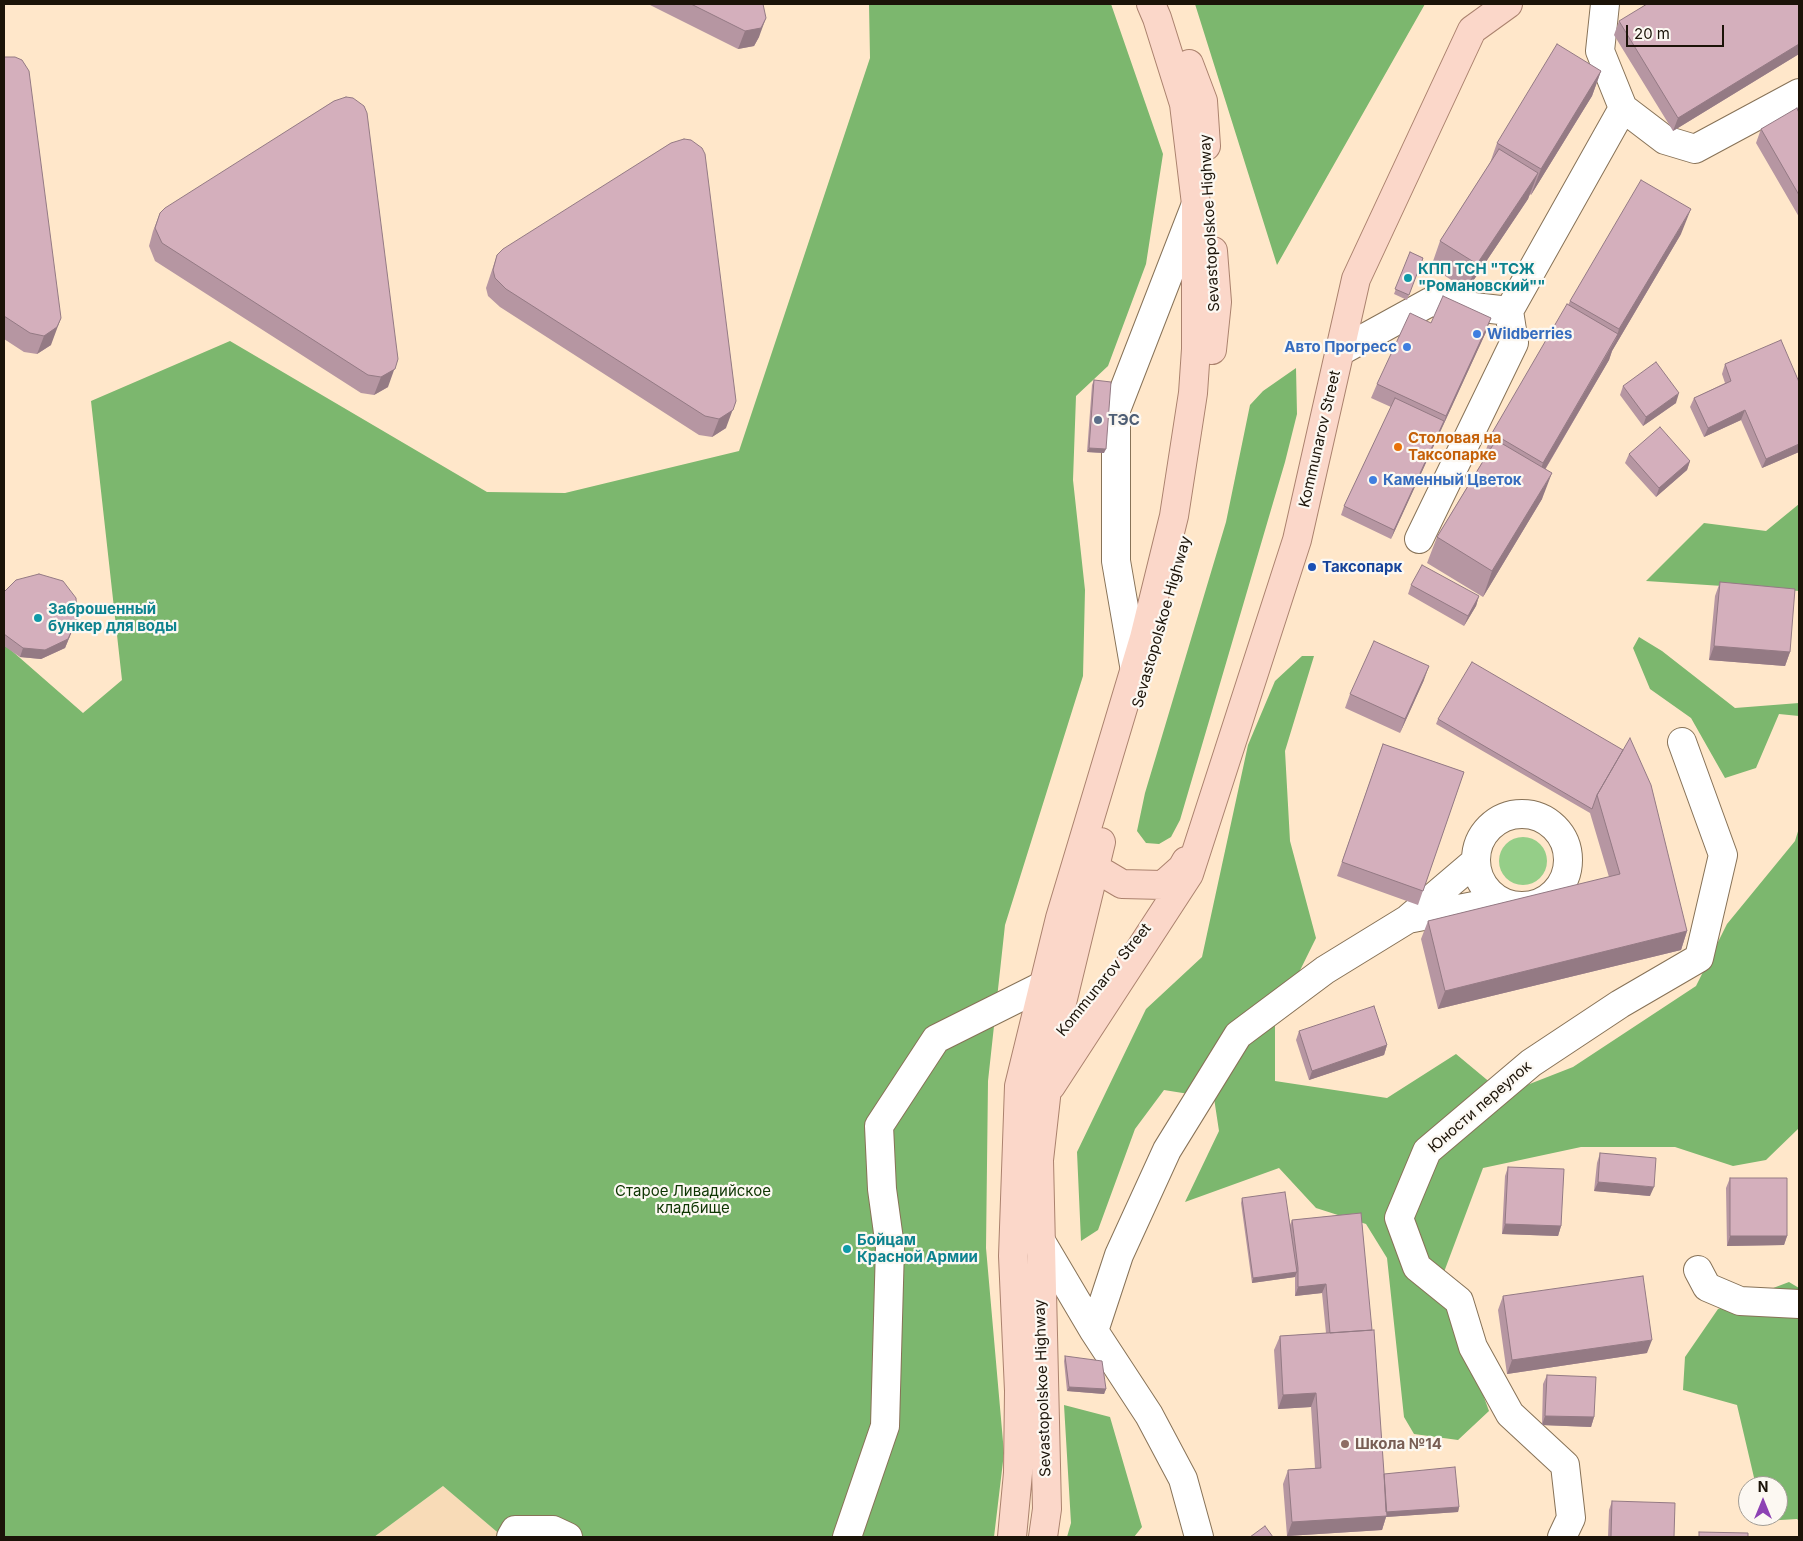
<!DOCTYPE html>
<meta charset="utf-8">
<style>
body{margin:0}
#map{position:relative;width:1803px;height:1541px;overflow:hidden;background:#ffe7ca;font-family:Inter,sans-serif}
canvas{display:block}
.frame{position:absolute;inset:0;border:5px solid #1b1308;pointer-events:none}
.north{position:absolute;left:1738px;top:1476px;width:50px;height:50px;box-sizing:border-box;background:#fcf8f2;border:1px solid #a29c94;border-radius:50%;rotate:0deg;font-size:14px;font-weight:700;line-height:20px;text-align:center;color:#1b1308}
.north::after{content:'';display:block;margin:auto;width:18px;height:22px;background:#8d42b4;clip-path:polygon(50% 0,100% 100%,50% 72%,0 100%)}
.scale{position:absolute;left:1626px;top:25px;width:98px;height:22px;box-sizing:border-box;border:2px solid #1b1308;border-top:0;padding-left:6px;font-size:15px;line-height:18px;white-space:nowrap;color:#1b1308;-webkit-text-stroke:4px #fcf8f2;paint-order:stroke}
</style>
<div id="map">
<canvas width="1803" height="1541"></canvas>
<div class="frame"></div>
<div class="north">N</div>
<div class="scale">20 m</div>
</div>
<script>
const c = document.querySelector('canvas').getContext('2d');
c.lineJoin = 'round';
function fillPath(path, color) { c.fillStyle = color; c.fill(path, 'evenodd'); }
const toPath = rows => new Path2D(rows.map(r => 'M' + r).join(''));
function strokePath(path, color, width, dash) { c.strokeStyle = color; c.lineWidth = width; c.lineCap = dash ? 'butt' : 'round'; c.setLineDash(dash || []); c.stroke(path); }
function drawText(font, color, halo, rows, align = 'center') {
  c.font = font + ' Inter,sans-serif'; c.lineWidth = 4.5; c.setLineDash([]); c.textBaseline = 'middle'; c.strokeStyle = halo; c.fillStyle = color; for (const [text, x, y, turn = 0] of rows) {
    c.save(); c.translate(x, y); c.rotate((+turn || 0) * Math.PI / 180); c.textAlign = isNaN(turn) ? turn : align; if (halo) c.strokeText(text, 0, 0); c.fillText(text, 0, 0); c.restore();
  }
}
const built = toPath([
 [443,1486,503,1537,374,1537]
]);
const green = toPath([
 '1499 861a24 24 0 1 1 48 0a24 24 0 1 1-48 0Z'
]);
const forest = toPath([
 [869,4,1111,4,1163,154,1146,264,1108,366,1076,396,1073,480,1085,590,1083,676,1005,925,988,1081,986,1248,1004,1453,994,1537,503,1537,443,1486,374,1537,4,1537,4,644,83,713,122,680,91,401,230,341,487,492,565,493,739,451,870,58],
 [1195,4,1425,4,1277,265],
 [1296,368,1297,414,1285,462,1180,820,1171,837,1159,844,1146,843,1137,831,1145,793,1226,522,1250,405,1263,391],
 [1799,504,1799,591,1646,581,1704,523,1766,531],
 [1639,637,1662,651,1735,708,1799,703,1799,716,1779,714,1756,768,1725,778,1691,718,1650,689,1633,648],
 [1302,656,1314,656,1285,751,1290,841,1316,938,1275,1021,1275,1081,1387,1098,1456,1054,1504,1094,1573,1067,1696,986,1727,924,1795,841,1799,828,1799,1128,1766,1160,1733,1166,1675,1147,1581,1147,1483,1168,1441,1280,1489,1411,1458,1440,1414,1434,1404,1417,1387,1258,1366,1224,1316,1208,1279,1168,1185,1202,1219,1131,1214,1098,1164,1090,1135,1129,1098,1230,1081,1241,1077,1152,1146,1009,1202,957,1248,745,1275,681],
 [1789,1282,1799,1288,1799,1521,1797,1519,1764,1521,1763,1516,1778,1516,1778,1486,1756,1486,1737,1405,1683,1390,1685,1357,1718,1309],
 [1064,1405,1110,1417,1142,1527,1134,1537,1067,1537,1071,1523]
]);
const minor = toPath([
 [1605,4,1600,51,1623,108],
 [1339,352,1430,302,1509,311,1623,108,1665,140,1695,149,1799,93],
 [1419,539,1514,343,1509,311],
 [1135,671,1116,561,1116,410,1196,204],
 '1476 860a46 46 0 1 1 92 0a46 46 0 1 1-92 0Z',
 [1409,918,1476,861],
 [1039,1238,1094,1331,1149,1415,1183,1479,1199,1537],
 [1698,1270,1707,1287,1740,1301,1799,1304],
 [1094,1331,1119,1255,1167,1150,1238,1035,1325,970,1408,919,1499,901],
 [511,1537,515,1530,553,1530,568,1537],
 [847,1537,885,1426,890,1247,882,1189,879,1126,936,1039,1044,985],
 [1562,1537,1571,1518,1565,1465,1510,1414,1473,1347,1459,1301,1417,1267,1399,1218,1427,1151,1531,1063,1620,1004,1699,958,1723,855,1682,742]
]);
const major = toPath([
 [1189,64,1203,101,1206,146],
 [1212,350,1217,302,1213,251],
 [1087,852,1095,868,1122,884,1163,885,1182,868,1186,861],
 [1051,1086,1189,874,1297,540,1356,279,1472,30,1508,4],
 [1012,1537,1018,1473,1019,1391,1013,1256,1019,1086,1060,918,1144,638,1174,516,1193,393,1196,349,1196,204,1184,104,1157,18,1151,4],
 [1043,1537,1047,1509,1039,1160,1052,1044,1101,842]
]);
const wall = toPath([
 [648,4,763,4,759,37,754,46,738,49],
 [1799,4,1799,54,1673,131,1614,35,1619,21],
 [4,57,51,345,37,354,24,352,4,339],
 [1601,71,1592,96,1531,195,1530,194,1528,199,1467,290,1431,267,1440,241,1490,163,1497,143],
 [334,101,388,387,374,395,361,393,155,261,149,246,153,231,160,213],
 [1799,113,1799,217,1756,143,1761,129],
 [671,143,726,428,712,437,699,435,500,307,488,296,486,288,497,255],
 [1681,234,1612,351,1609,360,1545,470,1542,499,1483,597,1427,563,1437,537,1484,459,1483,458,1492,433,1568,305,1570,301],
 [1410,252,1423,258,1407,300,1394,294],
 [1431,323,1486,332,1391,539,1341,515,1344,506,1391,407,1371,398,1377,384],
 [1725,364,1799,382,1799,452,1762,468,1741,420,1704,437,1690,407,1694,398,1725,383,1722,374],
 [1094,380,1104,453,1087,452,1092,385],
 [1623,386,1676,403,1643,426,1620,395],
 [1629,454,1690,461,1687,470,1656,497,1625,463],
 [1720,582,1790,652,1785,666,1709,660,1715,596],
 [1411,585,1479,596,1476,606,1464,626,1408,594],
 [4,592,77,619,65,648,41,659,20,657,4,646],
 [1424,680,1400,733,1345,708,1350,694],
 [1438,719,1623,750,1687,931,1681,950,1438,1009,1421,939,1428,921,1609,877,1590,813,1436,724],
 [1383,744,1464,772,1418,905,1337,876],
 [1299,1031,1387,1045,1384,1055,1309,1080,1296,1040],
 [1600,1153,1650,1196,1594,1191,1597,1163],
 [1508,1167,1561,1226,1558,1236,1502,1234,1505,1176],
 [1730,1178,1787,1236,1784,1245,1727,1246,1726,1188],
 [1242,1198,1290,1225,1292,1220,1361,1213,1384,1474,1459,1507,1458,1512,1386,1517,1382,1530,1287,1536,1283,1484,1288,1470,1315,1468,1311,1407,1278,1409,1274,1350,1280,1336,1326,1333,1322,1293,1295,1296,1295,1277,1252,1283,1241,1203],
 [1503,1296,1647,1353,1507,1374,1498,1310],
 [1065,1356,1106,1389,1104,1394,1067,1391,1064,1361],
 [1547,1375,1594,1417,1591,1427,1542,1425,1543,1384],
 [1612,1501,1674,1537,1608,1537,1609,1510]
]);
const shadedWall = toPath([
 [766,18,759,37,754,46,738,49,745,31],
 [1799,44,1799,54,1673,131,1678,118],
 [1601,71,1592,96,1531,195,1541,169],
 [1538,173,1528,199,1467,290,1477,264],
 [1691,209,1681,234,1612,351,1609,360,1534,488,1543,463,1616,339,1619,329],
 [61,318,51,345,37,354,44,336],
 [1491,318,1486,332,1441,430,1446,416],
 [398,359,388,387,374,395,381,377],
 [1679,393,1676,403,1643,426,1646,417],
 [736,401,726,428,712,437,719,419],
 [1745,410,1741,420,1704,437,1708,428],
 [1444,421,1441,430,1391,539,1394,530],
 [1799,444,1799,452,1762,468,1766,459],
 [1089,448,1106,449,1104,453,1087,452],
 [1690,461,1687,470,1656,497,1659,488],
 [1552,473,1542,499,1483,597,1492,571],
 [1479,596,1476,606,1464,626,1468,616],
 [77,619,65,648,41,659,20,657,23,648],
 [1714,646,1790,652,1785,666,1709,660],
 [1429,666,1424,680,1400,733,1405,719],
 [1687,931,1681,950,1438,1009,1445,991],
 [1387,1045,1384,1055,1309,1080,1312,1071],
 [1598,1182,1654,1187,1650,1196,1594,1191],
 [1505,1224,1561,1226,1558,1236,1502,1234],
 [1730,1236,1787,1236,1784,1245,1727,1246],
 [1297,1272,1295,1277,1252,1283,1253,1278],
 [1326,1284,1322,1293,1295,1296,1298,1287],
 [1652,1340,1647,1353,1507,1374,1512,1360],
 [1069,1387,1106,1389,1104,1394,1067,1391],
 [1316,1393,1311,1407,1278,1409,1283,1395],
 [1545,1416,1594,1417,1591,1427,1542,1425],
 [1459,1507,1458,1512,1386,1517,1382,1530,1287,1536,1292,1522,1383,1512]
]);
const building = toPath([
 [691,4,763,4,766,18,761,28,745,31,691,4],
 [1647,4,1799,4,1799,44,1678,118,1619,21,1647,4],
 [1557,44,1601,71,1541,169,1497,143,1557,44],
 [4,57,15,57,22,60,29,71,61,318,57,327,44,336,30,333,4,316,4,57],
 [346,97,353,98,364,106,367,113,398,359,395,369,381,377,368,375,162,243,155,228,160,213,165,208,334,101,346,97],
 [1797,108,1799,113,1799,195,1761,129,1797,108],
 [684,139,691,140,702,148,705,154,736,401,733,410,719,419,705,416,506,289,495,278,493,270,497,255,503,249,671,143,684,139],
 [1499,149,1538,173,1477,264,1440,241,1499,149],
 [1641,180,1691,209,1619,329,1570,301,1641,180],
 [1410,252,1423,258,1409,295,1395,289,1410,252],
 [1443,296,1491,318,1446,416,1377,384,1410,313,1431,323,1443,296],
 [1567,304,1618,334,1543,463,1492,433,1567,304],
 [1781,340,1799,382,1799,444,1766,459,1745,410,1708,428,1694,398,1731,381,1725,364,1781,340],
 [1656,362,1679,393,1646,417,1623,386,1656,362],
 [1094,380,1111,382,1106,449,1089,448,1094,380],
 [1395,398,1444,421,1394,530,1344,506,1395,398],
 [1660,427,1690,461,1659,488,1629,454,1660,427],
 [1496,440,1552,473,1492,571,1437,537,1496,440],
 [1422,565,1479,596,1468,616,1411,585,1422,565],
 [39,574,63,581,76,598,77,619,68,639,45,650,23,648,4,634,4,592,16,580,39,574],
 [1720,582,1795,589,1790,652,1714,646,1720,582],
 [1374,641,1429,666,1405,719,1350,694,1374,641],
 [1472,662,1623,750,1597,795,1592,809,1438,719,1472,662],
 [1630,738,1651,785,1687,931,1445,991,1428,921,1620,874,1597,795,1630,738],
 [1383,744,1464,772,1423,891,1342,862,1383,744],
 [1374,1006,1387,1045,1312,1071,1299,1031,1374,1006],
 [1600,1153,1656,1158,1654,1187,1598,1182,1600,1153],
 [1508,1167,1564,1169,1561,1226,1505,1224,1508,1167],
 [1730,1178,1787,1178,1787,1236,1730,1236,1730,1178],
 [1285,1192,1297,1272,1253,1278,1242,1198,1285,1192],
 [1361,1213,1372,1330,1330,1333,1326,1284,1298,1287,1298,1268,1292,1220,1361,1213],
 [1643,1276,1652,1340,1512,1360,1503,1296,1643,1276],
 [1374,1330,1387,1516,1292,1522,1288,1470,1321,1468,1316,1393,1283,1395,1280,1336,1374,1330],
 [1065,1356,1102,1361,1106,1389,1069,1387,1065,1356],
 [1547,1375,1596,1377,1594,1417,1545,1416,1547,1375],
 [1455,1467,1459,1507,1386,1512,1384,1474,1455,1467],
 [1612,1501,1675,1503,1674,1537,1611,1537,1612,1501],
 [1265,1526,1273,1537,1250,1537,1265,1526],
 [1699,1532,1748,1533,1748,1537,1699,1537,1699,1532]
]);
const markers = [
 [1408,278,5,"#0f9aa8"],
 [1477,334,5,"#3f7fe0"],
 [1407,347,5,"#3f7fe0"],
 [1098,420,5,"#5c6f8a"],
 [1398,447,5,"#e8710a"],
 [1373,480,5,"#3f7fe0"],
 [1312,567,5,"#1a4fb4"],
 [38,618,5,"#0f9aa8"],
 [847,1249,5,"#0f9aa8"],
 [1345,1444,5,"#8d6e63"]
];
const streetNames = [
 ["Sevastopolskoe Highway",1210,223,-93],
 ["Kommunarov Street",1320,439,-77],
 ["Sevastopolskoe Highway",1162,622,-74],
 ["Kommunarov Street",1104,980,-51],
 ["Юности переулок",1480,1107,-41],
 ["Sevastopolskoe Highway",1043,1388,-92]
];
const cultureNames = [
 ["КПП ТСН \"ТСЖ",1418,269],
 ["\"Романовский\"\"",1418,286],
 ["Заброшенный",48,609],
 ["бункер для воды",48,626],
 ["Бойцам",857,1240],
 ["Красной Армии",857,1257]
];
const shopNames = [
 ["Wildberries",1487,334],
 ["Авто Прогресс",1397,347,"right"],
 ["Каменный Цветок",1383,480]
];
const serviceNames = [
 ["ТЭС",1108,420]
];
const foodNames = [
 ["Столовая на",1408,438],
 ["Таксопарке",1408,455]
];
const transitNames = [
 ["Таксопарк",1322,567]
];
const parkNames = [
 ["Старое Ливадийское",693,1191],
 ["кладбище",693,1208]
];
const educationNames = [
 ["Школа №14",1355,1444]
];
fillPath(built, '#f8dbb7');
fillPath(green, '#95ce88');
fillPath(forest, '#7cb76e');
strokePath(minor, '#877257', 30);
strokePath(major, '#ab826e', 30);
strokePath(minor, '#fff', 28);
strokePath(major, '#fbd7c9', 28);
fillPath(wall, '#b696a2');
fillPath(shadedWall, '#947a84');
fillPath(building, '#d4afbc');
strokePath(building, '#947a84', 1);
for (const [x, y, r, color] of markers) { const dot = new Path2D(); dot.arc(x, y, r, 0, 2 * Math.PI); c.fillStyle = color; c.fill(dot); strokePath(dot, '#fcf8f2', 2); }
drawText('15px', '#1b1308', '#fcf8f2', streetNames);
drawText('bold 15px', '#0d838f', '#fcf8f2', cultureNames, 'left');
drawText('bold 15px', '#366cbe', '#fcf8f2', shopNames, 'left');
drawText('bold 15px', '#4e5e75', '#fcf8f2', serviceNames, 'left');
drawText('bold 15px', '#c56008', '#fcf8f2', foodNames, 'left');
drawText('bold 15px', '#164399', '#fcf8f2', transitNames, 'left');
drawText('15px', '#0e3603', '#fcf8f2', parkNames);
drawText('bold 15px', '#785e54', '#fcf8f2', educationNames, 'left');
</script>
